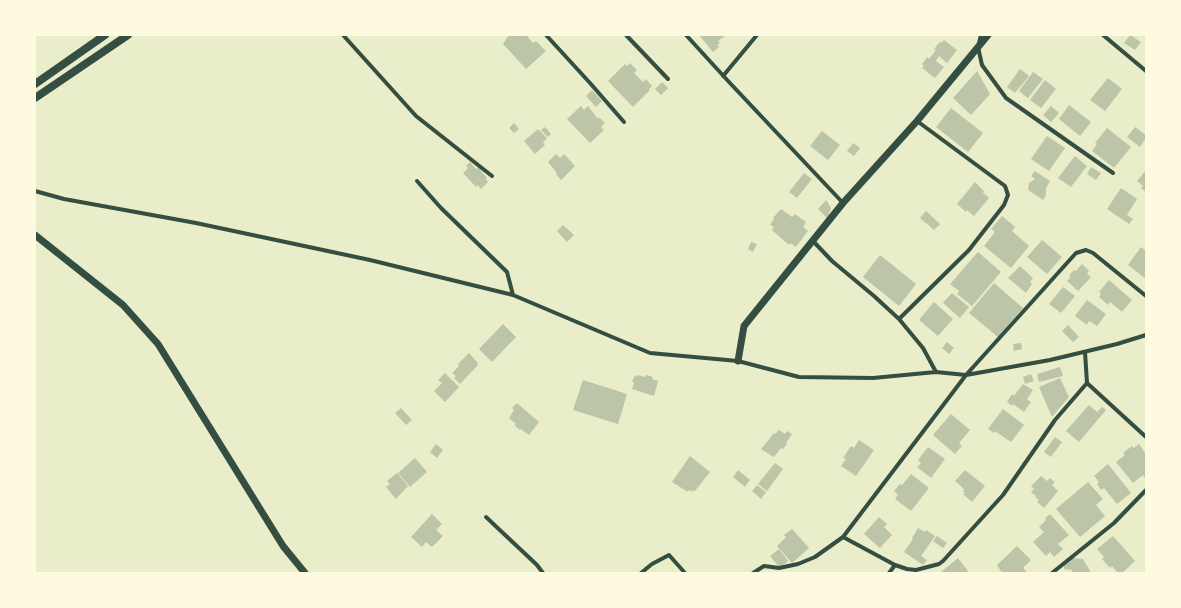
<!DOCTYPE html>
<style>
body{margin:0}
#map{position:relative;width:1181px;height:608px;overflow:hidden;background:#e9edc9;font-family:Ubuntu,sans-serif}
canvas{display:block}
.frame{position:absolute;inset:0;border:36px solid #fefae0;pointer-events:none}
</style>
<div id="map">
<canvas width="1181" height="608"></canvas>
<div class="frame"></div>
</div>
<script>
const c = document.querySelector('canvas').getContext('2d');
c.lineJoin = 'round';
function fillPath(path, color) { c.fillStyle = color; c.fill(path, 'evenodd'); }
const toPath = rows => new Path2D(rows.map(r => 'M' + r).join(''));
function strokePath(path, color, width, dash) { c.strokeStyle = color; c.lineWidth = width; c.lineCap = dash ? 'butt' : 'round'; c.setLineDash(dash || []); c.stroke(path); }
const building = toPath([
 [509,35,526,35,533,43,536,41,546,51,526,69,503,44],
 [699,35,726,35,718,41,720,43,717,45,719,47,713,52],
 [1130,35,1141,42,1135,50,1124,43],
 [944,40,957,50,947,63,939,56,936,61,944,67,935,78,922,68,924,66,922,64,927,57,929,59,936,50,934,49,940,42,941,43],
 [630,63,637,70,634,73,643,82,646,79,652,86,649,89,650,90,633,107,608,81,625,64,627,66],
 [1020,69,1029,76,1015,93,1007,87],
 [977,71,990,94,971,115,953,98],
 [1033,72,1043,79,1028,98,1019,91],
 [1108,78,1122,89,1105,111,1090,100],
 [1045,80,1056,89,1041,108,1030,100],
 [662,82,668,88,661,95,655,89],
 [592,90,602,101,596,107,586,96],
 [1069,105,1091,122,1080,136,1059,119],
 [581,106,584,110,588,106,598,119,599,117,605,123,601,127,604,130,590,143,567,119],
 [1051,106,1059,113,1051,122,1043,115],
 [951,108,983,133,968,152,936,127],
 [514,123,519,129,514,133,509,128],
 [545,127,551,134,548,137,541,130],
 [1135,127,1146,135,1146,138,1140,147,1127,137],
 [1107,128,1131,147,1114,168,1092,151,1097,144,1095,143],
 [538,129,547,138,543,143,545,145,535,154,524,141],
 [822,131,840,145,828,160,810,146],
 [1047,136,1065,148,1049,171,1031,159],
 [853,143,860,148,854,156,847,151],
 [556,154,560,158,564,154,575,166,561,180,556,174,557,173,548,162],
 [1075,156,1087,166,1071,187,1058,178],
 [470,162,476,169,478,167,487,178,486,179,488,182,481,189,478,185,476,187,463,173,468,168,466,166],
 [1091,167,1101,173,1096,180,1087,174],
 [1146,170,1146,192,1141,188,1143,186,1137,181],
 [1035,171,1050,181,1046,188,1046,195,1043,200,1028,190,1029,183,1035,179,1031,176],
 [804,173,812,179,797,198,789,192],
 [975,182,984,191,983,193,989,198,974,216,967,210,966,212,957,204],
 [1121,188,1137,199,1127,215,1133,219,1129,224,1107,209],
 [826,200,830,206,831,209,827,218,818,209],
 [781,209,792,217,795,214,806,222,803,227,808,231,796,247,790,243,789,245,772,230,774,227,770,225,774,219,773,218],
 [926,211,940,224,934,230,920,218],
 [1002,216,1015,227,1012,231,1029,246,1011,268,984,246,995,232,991,229],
 [563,225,574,235,567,242,557,231],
 [1042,240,1062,257,1047,274,1027,257],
 [751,242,757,244,753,252,748,249],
 [1141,247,1146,251,1146,279,1128,265],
 [978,252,1001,272,972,306,957,294,959,291,950,284],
 [880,255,916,284,899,306,863,277],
 [1082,264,1089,271,1087,274,1091,277,1078,291,1067,281,1071,277,1069,276,1074,270,1076,271],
 [1020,266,1033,278,1030,282,1032,284,1026,293,1008,278],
 [1109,280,1132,300,1122,312,1110,302,1108,305,1099,297,1101,294,1099,292],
 [994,283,1023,308,998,337,969,313],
 [1063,287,1075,296,1061,313,1049,304],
 [952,293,969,307,960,318,943,303],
 [1087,300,1106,314,1097,326,1089,321,1087,325,1075,316],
 [934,302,953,319,938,336,919,320],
 [503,324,516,337,492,362,479,349],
 [1068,325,1079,337,1073,342,1062,331],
 [947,342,954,348,949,354,942,348],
 [1021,343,1022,349,1014,351,1013,344],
 [469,353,478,363,477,363,478,365,460,384,454,378,456,376,452,373,459,366,458,364],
 [1060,367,1063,376,1039,382,1037,374],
 [445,373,459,387,445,402,434,391,442,383,438,380],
 [1031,374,1034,381,1025,384,1023,377],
 [637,375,645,377,646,375,653,377,652,379,658,381,654,396,632,389,634,383,632,382,634,377],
 [1060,378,1069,397,1052,417,1039,387],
 [583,380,627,394,618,424,573,410],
 [1023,384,1033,390,1027,399,1031,402,1024,412,1013,404,1012,406,1007,402,1012,394,1014,396],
 [517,403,539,422,529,435,521,429,520,430,514,425,516,424,509,418,514,410,512,408],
 [1089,405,1097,412,1102,407,1106,410,1079,442,1066,431],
 [401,408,412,420,406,425,395,413],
 [1003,409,1024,425,1011,442,995,431,994,433,988,429],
 [951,414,970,430,959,443,962,446,955,454,933,435],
 [779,430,785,434,787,431,792,434,786,443,787,444,783,449,781,448,774,457,761,449,774,433,775,434],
 [1055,437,1062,442,1051,457,1044,452],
 [859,440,874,450,856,476,841,466,846,459,843,458,851,446,854,448],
 [436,444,443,450,437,458,430,452],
 [1139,444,1146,454,1146,477,1145,478,1143,475,1133,483,1116,462,1125,455,1123,453,1132,446,1134,448],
 [928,447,945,459,931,478,917,467,921,463,918,460],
 [690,456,710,472,695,491,693,490,692,492,689,490,688,492,672,482],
 [415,458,427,472,410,487,398,473],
 [775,463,783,469,767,491,758,484],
 [1108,464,1131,493,1117,504,1104,488,1101,490,1097,484,1099,482,1094,476],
 [738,470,750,480,745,487,733,477],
 [965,470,985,486,972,502,963,494,965,493,963,491,964,489,955,481],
 [397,473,408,486,396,499,386,487,390,484,387,481],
 [911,474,929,488,911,511,895,499,898,495,894,491,900,484,902,485],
 [1041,476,1047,481,1050,478,1055,482,1052,485,1058,491,1044,508,1037,502,1039,500,1035,497,1036,496,1031,492,1034,489,1031,486],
 [1088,482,1103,499,1096,505,1105,516,1080,537,1056,509],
 [757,485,766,492,761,499,752,491],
 [432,514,442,524,436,530,443,536,432,547,426,542,422,547,411,537],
 [1050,514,1069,535,1058,544,1063,549,1054,557,1050,552,1046,556,1033,542,1044,532,1039,527,1046,520,1045,518],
 [879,517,887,524,884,527,892,535,880,548,864,534],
 [918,528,925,532,926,530,935,536,921,556,927,560,923,565,904,552,913,539,912,538],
 [792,529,809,548,792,563,777,546,786,537,784,535],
 [937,536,947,543,943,548,933,541],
 [1113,536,1135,561,1122,573,1118,573,1112,566,1110,568,1102,559,1104,557,1097,549],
 [1017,546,1031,560,1023,568,1028,573,1002,573,997,565],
 [779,549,788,561,780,568,770,556],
 [958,558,968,571,966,573,942,573,941,572],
 [1072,558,1083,559,1090,571,1090,573,1071,573,1072,570,1064,569,1064,565]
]);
const minor = toPath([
 [343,35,416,116,492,176],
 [546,35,590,83,624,122],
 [626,35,668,79],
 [686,35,729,82,843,203],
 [981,35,978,47,982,65,1006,98,1113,173],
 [1103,35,1146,71],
 [723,76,757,35],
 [917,121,1005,186,1008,195,1004,205,969,250,899,319,923,348,936,372],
 [417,181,441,208,507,272,513,295],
 [35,191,64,199,196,223,370,260,513,295,650,353,738,361,799,377,873,378,936,372,966,375,1050,360,1117,344,1146,335],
 [813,241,832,261,874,296,899,319],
 [1087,383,1146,437],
 [486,517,537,565,543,573],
 [843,537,966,375,1076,253,1086,250,1093,253,1146,296],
 [641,573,652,564,669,555,685,573],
 [753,573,764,566,779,568,798,564,815,557,843,537,895,565,907,569,916,570,939,564,943,561,1003,495,1055,420,1087,383,1085,352],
 [889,573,895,565],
 [1052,573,1114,523,1146,490]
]);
const tertiary = toPath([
 [35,235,123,305,158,344,283,546,305,573],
 [738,361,744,326,843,203,917,121,988,35]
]);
const secondary = toPath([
 [35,84,105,35],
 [35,98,128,35]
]);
fillPath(building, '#bcc5a7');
strokePath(minor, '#344e41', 4);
strokePath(tertiary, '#344e41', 7);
strokePath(secondary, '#344e41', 8);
</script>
